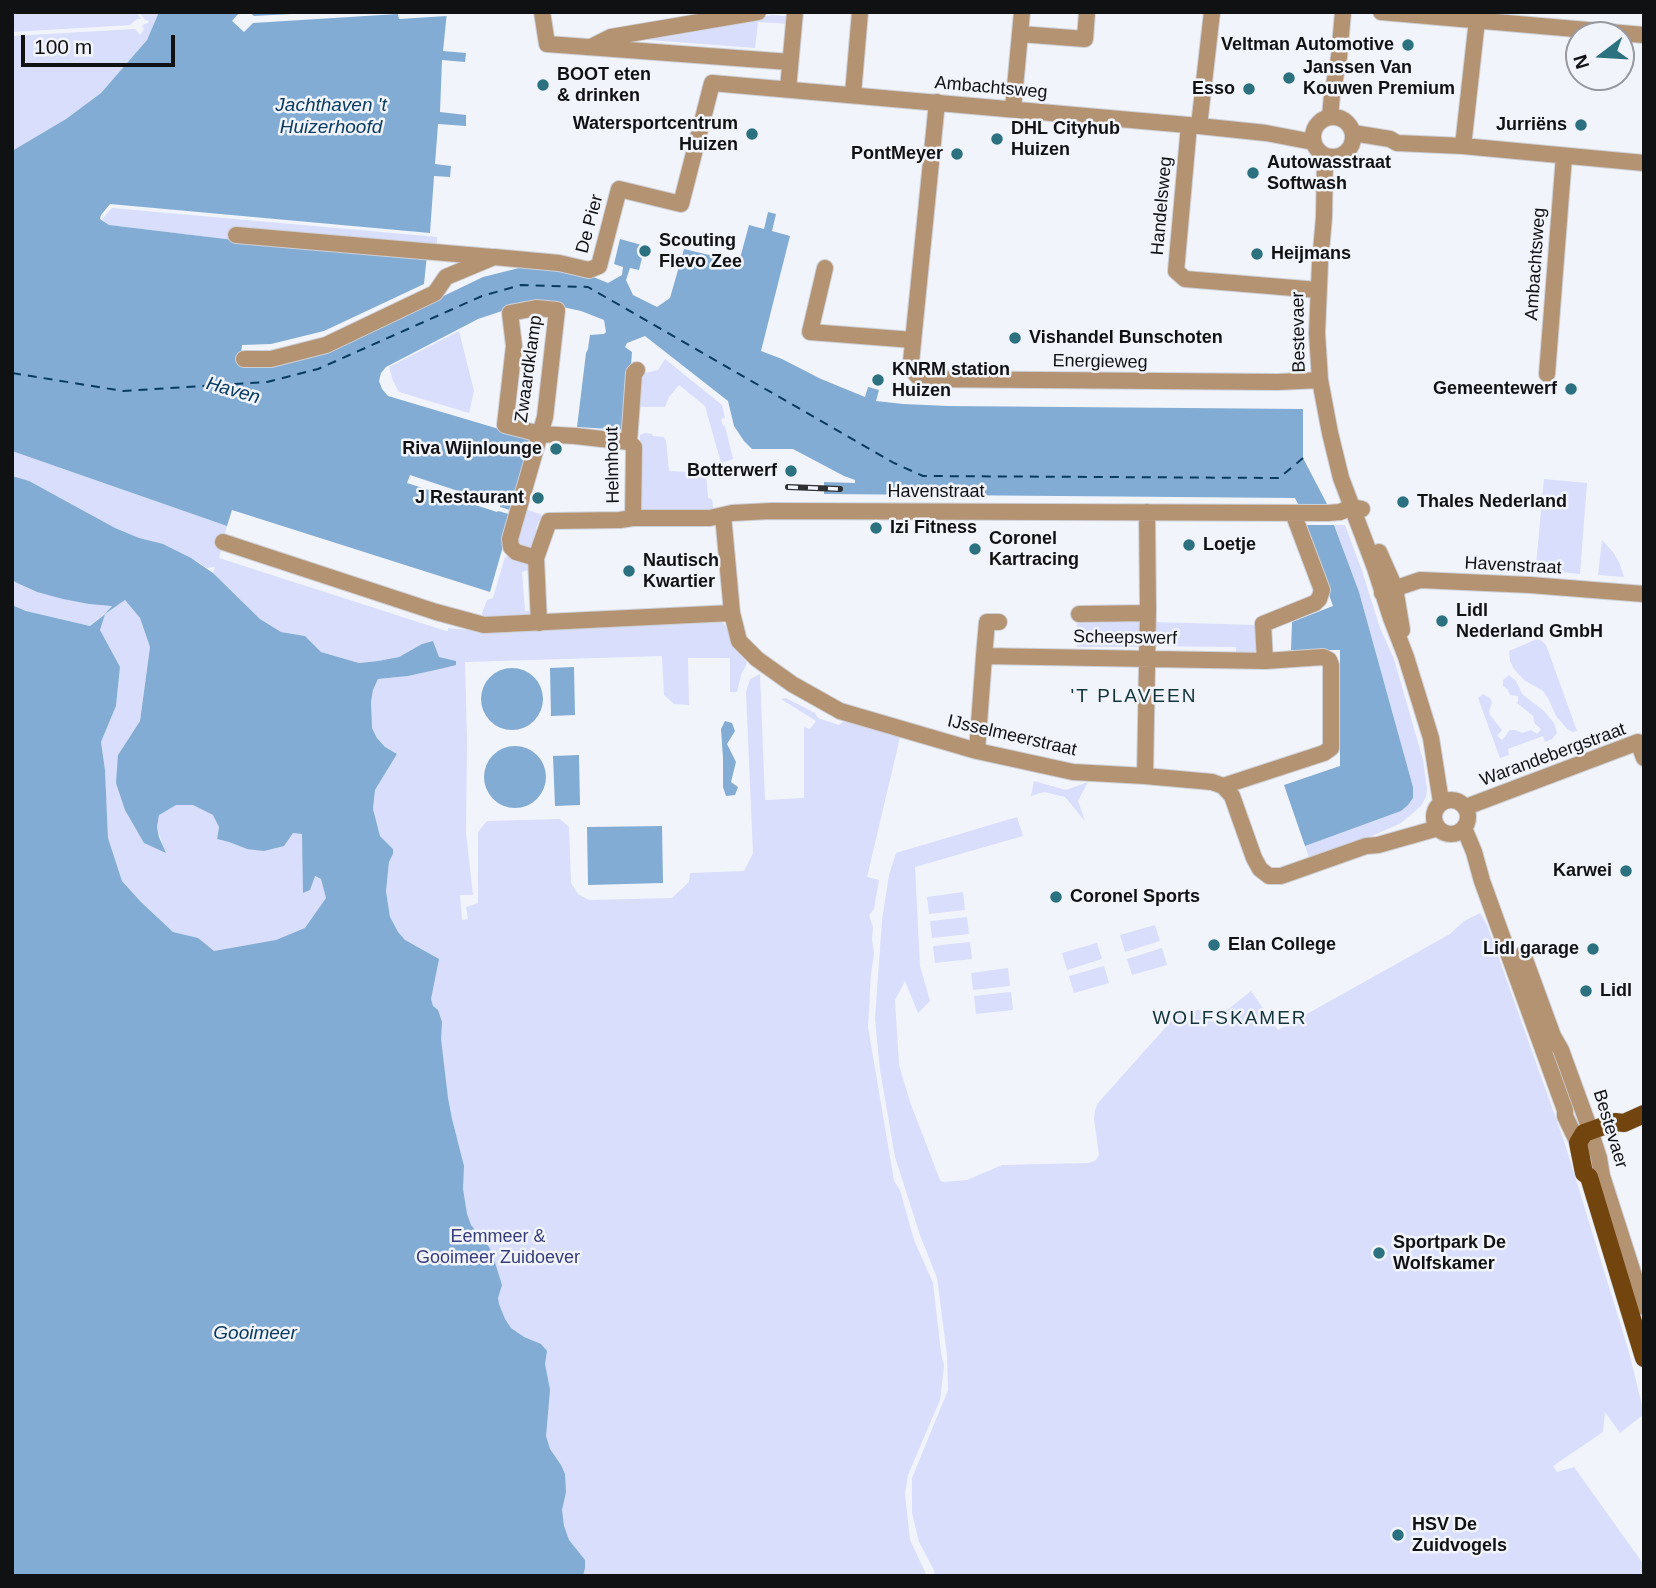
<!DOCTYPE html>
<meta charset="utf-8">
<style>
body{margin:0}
#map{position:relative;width:1656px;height:1588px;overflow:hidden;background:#f2f4fc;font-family:Helvetica,sans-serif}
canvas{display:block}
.frame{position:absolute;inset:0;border:14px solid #101113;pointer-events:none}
.north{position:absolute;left:1565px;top:21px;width:70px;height:70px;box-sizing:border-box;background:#f2f4fc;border:2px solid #98999f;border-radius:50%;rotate:253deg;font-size:19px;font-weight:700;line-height:28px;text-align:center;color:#101113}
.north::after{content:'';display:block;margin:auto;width:24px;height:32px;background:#2b717f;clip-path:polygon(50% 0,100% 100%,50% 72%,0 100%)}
.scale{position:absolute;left:21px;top:35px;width:154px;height:32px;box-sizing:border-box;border:4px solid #101113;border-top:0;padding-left:9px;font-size:21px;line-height:24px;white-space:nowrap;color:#101113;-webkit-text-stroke:5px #f2f4fc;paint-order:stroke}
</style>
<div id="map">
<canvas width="1656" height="1588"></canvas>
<div class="frame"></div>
<div class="north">N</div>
<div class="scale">100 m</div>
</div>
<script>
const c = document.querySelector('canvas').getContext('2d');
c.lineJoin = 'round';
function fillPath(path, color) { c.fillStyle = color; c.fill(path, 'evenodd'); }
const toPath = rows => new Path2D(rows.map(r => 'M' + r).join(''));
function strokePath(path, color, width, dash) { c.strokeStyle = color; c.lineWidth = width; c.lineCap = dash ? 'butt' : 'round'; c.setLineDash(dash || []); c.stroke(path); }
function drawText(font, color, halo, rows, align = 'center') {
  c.font = font + ' Helvetica,sans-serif'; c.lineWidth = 5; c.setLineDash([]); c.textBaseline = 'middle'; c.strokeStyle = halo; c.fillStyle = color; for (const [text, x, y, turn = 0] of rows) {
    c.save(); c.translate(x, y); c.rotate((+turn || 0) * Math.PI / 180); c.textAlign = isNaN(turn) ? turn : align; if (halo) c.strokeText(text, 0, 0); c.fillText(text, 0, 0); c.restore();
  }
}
const green = toPath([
 [12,12,136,12,141,19,137,19,130,25,12,32],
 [139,12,159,12,147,40,101,93,66,119,12,151,12,36,135,29,140,35,144,29,142,26,144,24,148,23,149,21,145,20],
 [772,15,785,16,788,18,789,24,758,22,755,48,623,38,611,40],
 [112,208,437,237,437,245,230,229,230,235,234,240,108,225,102,219],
 [459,331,474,391,469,413,399,392,393,381,389,367],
 [665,359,722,405,725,418,721,419,723,426,725,426,733,459,721,463,705,406,679,385,669,397,665,407,635,407,640,377,645,373,658,370],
 [645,433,652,434,653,436,664,437,665,440,666,440,669,471,706,473,708,498,712,499,713,507,712,510,641,509,639,506,640,435],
 [12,451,227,526,223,540,215,538,216,541,223,543,219,558,446,631,448,631,448,628,478,631,719,621,723,623,727,628,742,656,747,663,741,675,737,692,730,692,730,658,688,658,689,705,674,704,664,695,662,656,465,662,467,741,466,833,473,895,460,895,462,920,468,919,466,907,478,903,478,832,487,821,560,819,569,827,571,883,578,894,589,900,672,898,689,882,690,873,744,871,753,853,746,692,750,679,760,674,765,800,804,798,804,727,810,729,816,721,781,699,786,698,815,713,818,718,839,725,846,719,901,733,867,877,879,880,874,909,869,915,873,927,872,940,874,953,871,974,868,1027,894,1181,900,1190,914,1240,933,1283,941,1353,944,1366,940,1400,908,1475,905,1494,910,1540,927,1576,12,1576,187,936,173,932,141,902,122,881,108,838,105,770,101,742,116,706,120,668,100,630,104,614,90,626,26,611,12,605,12,578,15,582,37,592,89,604,113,605,106,613,125,600,140,618,150,647,140,721,118,755,165,852,157,827,159,814,176,804,193,805,214,815,219,827,217,839,229,842,247,849,293,833,303,834,303,893,314,876,321,879,326,898,306,928,390,917,386,891,389,862,393,854,393,849,380,836,373,809,375,790,397,754,385,747,377,738,372,728,370,715,373,690,378,679,408,676,440,669,456,662,439,657,433,641,422,644,399,657,378,661,359,663,321,652,305,636,281,632,260,619,213,573,215,567,207,568,196,561,118,531,12,483],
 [1544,479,1587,483,1580,574,1548,571,1548,566,1536,565],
 [522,508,540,514,543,518,539,520,536,528,536,540,530,551,515,542],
 [1334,525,1345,525,1362,571,1380,628,1394,659,1423,760,1427,788,1426,797,1421,806,1401,823,1372,836,1309,858,1305,846,1401,811,1413,798,1413,787,1359,592],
 [1602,540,1613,552,1619,562,1624,577,1598,575],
 [508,556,527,562,529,565,529,570,522,572,525,611,532,611,532,615,484,618,482,613,487,600,493,598,505,557],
 [1077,619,1142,619,1142,647,1077,647],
 [1152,622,1257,625,1256,650,1253,653,1236,654,1236,647,1152,646],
 [1537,639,1542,641,1546,645,1577,731,1573,732,1567,729,1556,716,1548,698,1543,691,1524,680,1514,669,1510,661,1509,651],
 [1509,675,1516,681,1522,694,1544,711,1554,723,1557,733,1552,739,1545,742,1543,736,1508,749,1509,755,1500,758,1478,698,1483,694,1490,698,1492,702,1489,711,1490,715,1502,730,1497,736,1502,740,1510,730,1515,730,1522,733,1531,730,1537,734,1541,729,1535,724,1533,716,1516,702,1518,702,1518,696,1510,695,1508,690,1503,686,1503,680],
 [1034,781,1066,790,1088,782,1078,801,1085,821,1065,797,1044,792,1031,796],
 [1017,817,1023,836,915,867,920,966,930,1001,918,1013,905,981,895,1000,899,1065,910,1102,940,1180,943,1182,967,1180,1002,1165,1089,1163,1096,1160,1099,1155,1094,1119,1095,1110,1098,1103,1173,1019,1181,1013,1204,1009,1212,1022,1251,991,1278,1030,1450,934,1464,921,1480,913,1487,925,1565,1144,1629,1352,1644,1414,1620,1433,1605,1412,1603,1432,1553,1466,1557,1472,1574,1467,1644,1565,1644,1576,935,1576,934,1570,919,1542,912,1513,912,1478,948,1390,947,1355,937,1278,920,1235,895,1157,880,1070,875,1019,882,920,889,875,896,853],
 [963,892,965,910,929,914,927,897],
 [967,917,969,934,932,938,930,921],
 [1155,925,1160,941,1125,952,1120,935],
 [970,942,972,959,935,963,933,946],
 [1097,943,1102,959,1067,970,1062,953],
 [1162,948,1167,965,1132,975,1127,959],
 [1104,966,1109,983,1074,993,1069,976],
 [1008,968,1010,986,973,990,971,973],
 [1011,992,1013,1010,976,1014,974,996]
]);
const water = toPath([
 [159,12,447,12,443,51,466,53,465,62,442,60,440,112,466,115,466,126,438,124,435,164,451,166,450,177,434,176,430,233,110,204,101,215,100,219,109,225,234,240,427,255,424,284,324,331,271,344,242,345,240,365,327,352,483,277,519,268,518,264,579,271,608,283,622,275,623,267,614,264,620,239,645,246,639,270,630,268,626,280,633,295,657,307,670,298,684,249,739,262,749,225,764,229,768,212,776,214,772,231,790,236,761,351,782,359,821,379,865,397,868,387,879,390,876,401,903,404,948,406,1303,409,1303,458,1327,504,1298,504,1295,498,824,494,824,482,855,483,855,480,844,476,793,449,752,449,744,441,734,426,728,401,645,336,627,343,625,347,632,352,626,430,577,427,586,353,588,349,590,335,604,334,606,332,604,320,581,311,558,306,511,308,478,319,386,367,381,373,379,381,382,389,388,396,536,440,513,511,490,592,232,510,227,526,12,451,12,151,66,119,101,93,147,40],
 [12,476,29,481,115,528,139,538,163,544,191,558,213,573,260,619,281,632,305,636,321,652,359,663,378,661,399,657,422,644,433,641,439,657,456,661,456,665,440,669,408,676,378,679,373,690,371,703,372,728,377,738,385,747,397,754,375,790,373,809,380,836,393,849,393,854,389,862,386,891,390,917,398,932,405,940,439,959,431,999,433,1006,438,1010,442,1022,441,1039,448,1098,452,1119,464,1166,463,1189,467,1214,471,1225,489,1247,493,1256,502,1285,498,1298,499,1304,505,1319,511,1328,524,1337,541,1344,547,1351,545,1364,550,1390,546,1436,550,1449,561,1465,565,1474,566,1492,562,1510,564,1526,569,1540,585,1560,585,1568,583,1576,12,1576,12,605,26,611,90,626,104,615,112,606,89,604,63,599,37,592,15,582,12,578],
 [125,600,140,618,150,647,140,721,118,755,116,783,125,810,144,843,166,853,159,837,157,827,159,815,176,805,193,805,213,815,219,827,217,839,229,842,247,849,264,851,284,846,293,833,302,834,303,893,310,890,315,876,321,879,326,898,305,928,276,940,214,951,198,938,173,932,141,902,122,881,108,838,105,770,101,742,116,706,120,667,100,630,105,614],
 [1305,525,1334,525,1359,592,1413,787,1413,798,1408,805,1401,811,1305,846,1284,785,1340,766,1340,650,1291,650,1292,622,1333,606],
 [574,667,575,715,551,716,550,668],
 '481 699a31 31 0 1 1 62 0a31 31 0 1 1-62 0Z',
 [725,721,732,723,735,731,727,744,736,762,731,782,738,787,735,795,726,796,723,787,723,758,721,729],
 '484 777a31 31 0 1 1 62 0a31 31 0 1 1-62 0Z',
 [579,755,580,805,555,806,553,756],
 [662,826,663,883,588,885,587,827]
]);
const pier = toPath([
 [240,12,249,12,254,16,328,12,447,12,447,16,399,19,398,14,253,23,244,32,232,21],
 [410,475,500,505,500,507,513,511,512,515,498,511,497,512,407,483]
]);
const ferry = toPath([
 [12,373,123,391,267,382,318,369,482,296,521,285,588,287,894,463,923,476,1279,478,1303,458]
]);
const minor = toPath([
 [542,12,547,44,790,62],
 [1381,12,1644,35],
 [1020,34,1085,39,1087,12],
 [593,46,611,37,758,12],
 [788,89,795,12],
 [853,94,860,12],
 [937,102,911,362,914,372,920,379,1278,382,1320,380],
 [1013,109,1022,12],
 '1313 137a20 20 0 1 1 40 0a20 20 0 1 1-40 0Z',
 [1330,117,1332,95,1339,57,1343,12],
 [1189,125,1176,271,1185,279,1318,290],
 [1199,126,1212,12],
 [1353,133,1390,139,1397,143,1463,146,1644,163],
 [1463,146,1477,20],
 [1325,156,1324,217,1320,263,1317,333,1320,380,1330,433,1341,478,1375,568,1391,618,1406,657,1431,738,1441,802],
 [236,235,492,257],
 [825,268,810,332,913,340],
 [536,308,557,310,545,417,540,434,505,425,514,346,510,313,536,308],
 [244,359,271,359,326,345,435,293,446,277,494,257,559,263,589,270,599,266,619,189,681,204,712,83,1199,126,1266,133,1313,142],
 [1547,374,1564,156],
 [723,515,732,613,739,641,757,659,792,684,840,711,977,751,1073,772,1145,776,1212,782,1223,786,1232,796,1254,858,1260,869,1269,876,1281,876,1366,846,1378,845,1438,828],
 [633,518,634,447,629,442,634,373,637,370],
 [223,542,436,612,484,625,732,613],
 [1379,552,1395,588,1402,630],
 [536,558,516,552,511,547,510,539,540,434,575,436,629,442],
 [1382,593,1420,580,1530,585,1644,594],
 [1079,614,1148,613],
 [539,623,536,558,549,521,620,520,633,518,710,518,732,513,771,511,1328,513,1340,512,1352,507,1362,509],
 [984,656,987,622,999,622],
 [1265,661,1263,624,1315,603,1319,599,1322,590,1293,513],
 [977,751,984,656,1265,661,1323,657,1329,660,1331,665,1331,748,1324,753,1223,786],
 [1145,776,1148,610,1147,512],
 '1434 817a17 17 0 1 1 34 0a17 17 0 1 1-34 0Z',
 [1466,807,1638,742,1644,758],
 [1464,828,1474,852,1482,881,1565,1110,1565,1116,1578,1143],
 [1523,954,1553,1036,1561,1050,1588,1124,1599,1158,1602,1176,1644,1307]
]);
const major = toPath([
 [1578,1143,1584,1173,1589,1177,1644,1358],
 [1578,1143,1584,1133,1615,1122,1624,1123,1644,1114]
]);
const rail = toPath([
 [788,487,840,489]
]);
const markers = [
 [1408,45,7,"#2b717f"],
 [1289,78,7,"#2b717f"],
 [543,85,7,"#2b717f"],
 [1249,89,7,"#2b717f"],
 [1581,125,7,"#2b717f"],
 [752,134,7,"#2b717f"],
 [997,139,7,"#2b717f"],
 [957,154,7,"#2b717f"],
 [1253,173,7,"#2b717f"],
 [645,251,7,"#2b717f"],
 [1257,254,7,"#2b717f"],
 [1015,338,7,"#2b717f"],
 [878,380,7,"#2b717f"],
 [1571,389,7,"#2b717f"],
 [556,449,7,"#2b717f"],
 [791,471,7,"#2b717f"],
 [538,498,7,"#2b717f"],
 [1403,502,7,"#2b717f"],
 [876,528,7,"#2b717f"],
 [1189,545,7,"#2b717f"],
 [975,549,7,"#2b717f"],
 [629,571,7,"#2b717f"],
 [1442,621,7,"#2b717f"],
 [1626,871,7,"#2b717f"],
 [1056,897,7,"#2b717f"],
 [1214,945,7,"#2b717f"],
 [1593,949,7,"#2b717f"],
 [1586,991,7,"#2b717f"],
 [1379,1253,7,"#2b717f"],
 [1398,1535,7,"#2b717f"]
];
const poiNames = [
 ["Veltman Automotive",1394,45,"right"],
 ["Janssen Van",1303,68],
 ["Kouwen Premium",1303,89],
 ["BOOT eten",557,75],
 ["& drinken",557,96],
 ["Esso",1235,89,"right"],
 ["Watersportcentrum",738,124,"right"],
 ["Huizen",738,145,"right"],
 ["Jurriëns",1567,125,"right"],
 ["DHL Cityhub",1011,129],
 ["Huizen",1011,150],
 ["PontMeyer",943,154,"right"],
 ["Autowasstraat",1267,163],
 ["Softwash",1267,184],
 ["Scouting",659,241],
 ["Flevo Zee",659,262],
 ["Heijmans",1271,254],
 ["Vishandel Bunschoten",1029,338],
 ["KNRM station",892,370],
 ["Huizen",892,391],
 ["Gemeentewerf",1557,389,"right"],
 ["Riva Wijnlounge",542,449,"right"],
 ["Botterwerf",777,471,"right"],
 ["J Restaurant",524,498,"right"],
 ["Thales Nederland",1417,502],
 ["Izi Fitness",890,528],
 ["Coronel",989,539],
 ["Kartracing",989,560],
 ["Loetje",1203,545],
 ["Nautisch",643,561],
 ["Kwartier",643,582],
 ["Lidl",1456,611],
 ["Nederland GmbH",1456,632],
 ["Karwei",1612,871,"right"],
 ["Coronel Sports",1070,897],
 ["Elan College",1228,945],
 ["Lidl garage",1579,949,"right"],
 ["Lidl",1600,991],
 ["Sportpark De",1393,1243],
 ["Wolfskamer",1393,1264],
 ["HSV De",1412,1525],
 ["Zuidvogels",1412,1546]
];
const streetNames = [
 ["Ambachtsweg",991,88,5],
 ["Handelsweg",1162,206,-85],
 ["De Pier",590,224,-75],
 ["Ambachtsweg",1536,264,-86],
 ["Bestevaer",1299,332,-91],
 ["Energieweg",1100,362,1],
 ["Zwaardklamp",529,369,-82],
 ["Helmhout",613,465,-91],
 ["Havenstraat",936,492],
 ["Havenstraat",1513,566,3],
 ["Scheepswerf",1125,638,1],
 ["IJsselmeerstraat",1012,736,13],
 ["Warandebergstraat",1553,755,-20],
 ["Bestevaer",1610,1129,73]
];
const parkNames = [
 ["Eemmeer &",498,1237],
 ["Gooimeer Zuidoever",498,1258]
];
const waterNames = [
 ["Jachthaven 't",331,106],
 ["Huizerhoofd",331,128],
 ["Haven",233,391,16],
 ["Gooimeer",255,1334]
];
const neighbourhoodNames = [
 ["'T PLAVEEN",1134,697],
 ["WOLFSKAMER",1230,1019]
];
fillPath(green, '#d8defb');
fillPath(water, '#82acd3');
fillPath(pier, '#f2f4fc');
strokePath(ferry, '#093b61', 2, [9, 7]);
strokePath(minor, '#ced0d7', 18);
strokePath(major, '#ced0d7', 19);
strokePath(minor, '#b49373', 16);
strokePath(major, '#72450e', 18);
strokePath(rail, '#2e3032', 6);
strokePath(rail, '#f2f4fc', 3.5, [10]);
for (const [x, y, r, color] of markers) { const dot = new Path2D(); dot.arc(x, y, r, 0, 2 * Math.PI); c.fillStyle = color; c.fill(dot); strokePath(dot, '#f2f4fc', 2.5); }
drawText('bold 18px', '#101113', '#f2f4fc', poiNames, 'left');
drawText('18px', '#101113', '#f2f4fc', streetNames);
drawText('18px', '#363b79', '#f2f4fc', parkNames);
drawText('italic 19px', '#093b61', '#f2f4fc', waterNames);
c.letterSpacing = '2px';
drawText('19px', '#12333a', '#f2f4fc', neighbourhoodNames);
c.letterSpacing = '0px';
</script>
